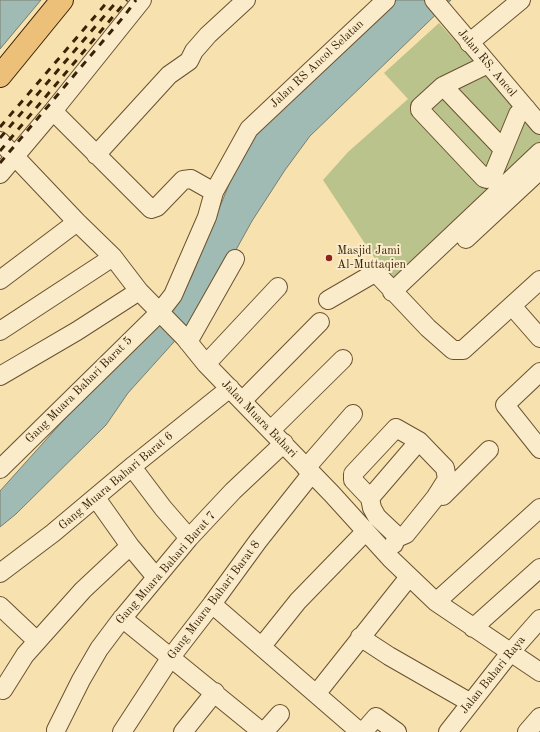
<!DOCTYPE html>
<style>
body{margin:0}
canvas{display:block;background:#f7e1af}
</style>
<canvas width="540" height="732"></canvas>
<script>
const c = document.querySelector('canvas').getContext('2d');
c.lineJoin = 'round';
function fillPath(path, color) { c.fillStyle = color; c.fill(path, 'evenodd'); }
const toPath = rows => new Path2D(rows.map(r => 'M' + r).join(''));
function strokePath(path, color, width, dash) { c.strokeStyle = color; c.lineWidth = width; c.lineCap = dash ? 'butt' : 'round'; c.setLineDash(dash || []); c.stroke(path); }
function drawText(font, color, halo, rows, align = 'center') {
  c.font = font + ' "Old Standard TT",serif'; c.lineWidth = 4; c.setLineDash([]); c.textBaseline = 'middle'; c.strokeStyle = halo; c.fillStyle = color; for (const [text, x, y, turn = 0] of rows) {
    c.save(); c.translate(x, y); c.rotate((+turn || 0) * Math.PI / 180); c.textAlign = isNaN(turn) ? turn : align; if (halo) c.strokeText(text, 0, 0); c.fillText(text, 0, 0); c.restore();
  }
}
const green = toPath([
 [439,23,540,135,540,147,391,283,323,180,348,152,408,99,384,73]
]);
const water = toPath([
 [0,0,41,0,0,49,0,0],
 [396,0,451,0,310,136,285,170,252,221,197,320,182,333,128,393,106,425,16,514,0,527,0,491,97,383,166,313,191,278,232,177,254,136,334,52,396,0]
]);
const minor = toPath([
 [434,0,540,125],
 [469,43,521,0],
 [488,64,443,86,420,107,420,110,484,178,487,179,492,177,518,114,526,108],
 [443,86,503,149],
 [53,111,151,209,157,207,183,180,191,179,214,192],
 [0,141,77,222,113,257,139,291,185,338,206,364,332,494,391,559,436,602,540,672],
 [96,155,169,75,189,61,194,51,208,35,246,0],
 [0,174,53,111,142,0],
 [466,239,540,170],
 [0,280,77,222],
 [392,292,540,152],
 [328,300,371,275,378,275,428,328,453,350,463,350,540,280],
 [512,306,540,338],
 [0,331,113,257],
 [188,342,235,259],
 [206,364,278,287],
 [540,372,505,405,540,449],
 [0,376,77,331,139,291],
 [242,401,320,322],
 [271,430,343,359],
 [132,467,163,508,189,538],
 [306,468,353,414],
 [0,469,159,313,173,295,207,217,214,192,249,129,386,0],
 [443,496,489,450],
 [96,498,130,546],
 [370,498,353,480,353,474,396,428,419,441,445,468,447,479,435,498,406,534,399,537,394,533],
 [394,544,396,538,394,533,377,517,372,508,370,498,419,441],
 [0,573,53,533,134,465,230,388],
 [436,602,540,508],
 [212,604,360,732],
 [0,606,37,641],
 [122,618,262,732],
 [473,628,540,568],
 [360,637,389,656,471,703],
 [262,646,298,601,365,532],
 [3,690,25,655,41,637,83,590,130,546,155,576],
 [317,693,409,577],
 [56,730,81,680,99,649,120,621,189,538,233,491,284,443],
 [122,732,171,657,212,604,258,541,312,473],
 [183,732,215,692],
 [264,732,280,714],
 [363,732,376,717,397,732],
 [448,732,510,653,540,619],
 [527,732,540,717]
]);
const highway = toPath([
 [0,76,62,0]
]);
const rail = toPath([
 [0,127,109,0],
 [0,138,118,0],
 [0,151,127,0],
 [0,163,125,15,136,0]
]);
const markers = [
 [329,258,4,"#8f2418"]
];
const streetNames = [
 ["Jalan RS. Ancol",487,63,50],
 ["Jalan RS Ancol Selatan",317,64,-43],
 ["Gang Muara Bahari Barat 5",79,390,-45],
 ["Jalan Muara Bahari",259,419,46],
 ["Gang Muara Bahari Barat 6",116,481,-40],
 ["Gang Muara Bahari Barat 7",166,568,-49],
 ["Gang Muara Bahari Barat 8",214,600,-53],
 ["Jalan Bahari Raya",493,675,-51]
];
const poiNames = [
 ["Masjid Jami",337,251],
 ["Al-Muttaqien",337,265]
];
fillPath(green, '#bac38c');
fillPath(water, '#a0bbb4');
strokePath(water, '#787e6e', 1);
strokePath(minor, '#6a5230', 20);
strokePath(highway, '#3b2206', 24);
strokePath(minor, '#faeccb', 18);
strokePath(highway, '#ecc078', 22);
strokePath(rail, '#3b2206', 3, [7, 7]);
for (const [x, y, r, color] of markers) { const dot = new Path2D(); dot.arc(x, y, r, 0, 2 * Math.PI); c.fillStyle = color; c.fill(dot); strokePath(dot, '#faeccb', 1.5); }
drawText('12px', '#3b2206', '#faeccb', streetNames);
drawText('12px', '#3b2206', '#faeccb', poiNames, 'left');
</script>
